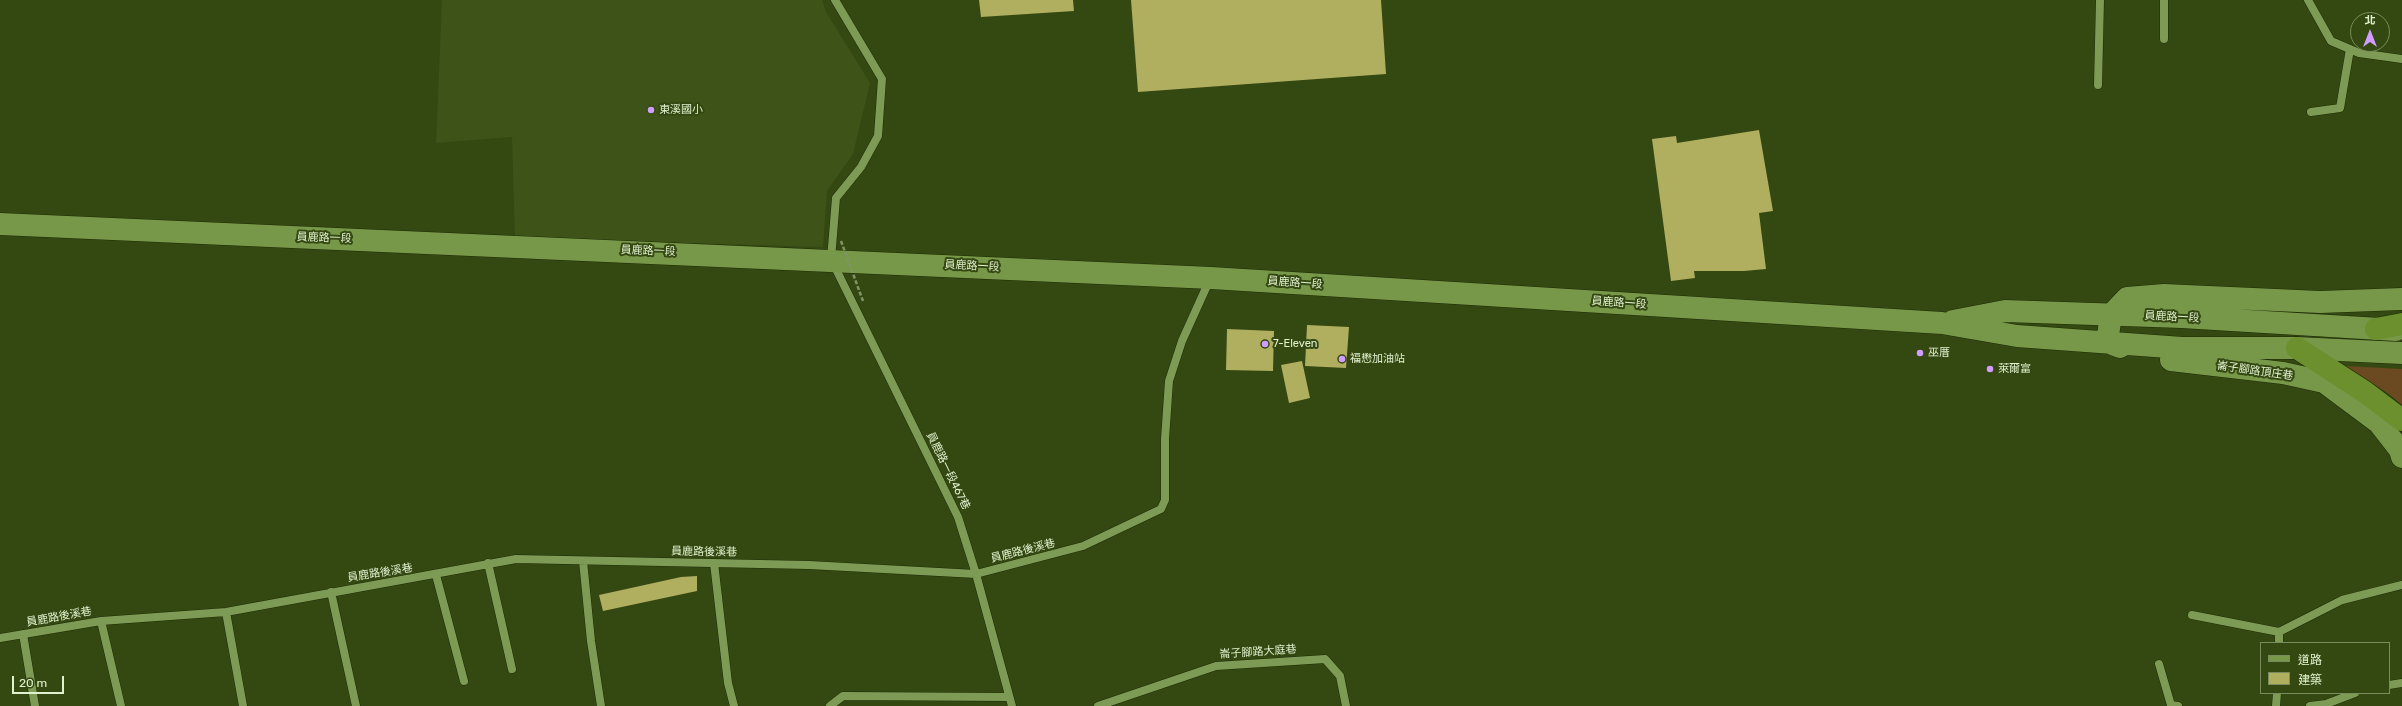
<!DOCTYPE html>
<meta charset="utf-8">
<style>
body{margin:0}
#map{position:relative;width:2402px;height:706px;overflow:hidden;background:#344812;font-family:Rubik,"Noto Sans TC",sans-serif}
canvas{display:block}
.legend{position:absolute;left:2260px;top:642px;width:130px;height:52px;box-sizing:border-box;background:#344812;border:1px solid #798c5d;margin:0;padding:5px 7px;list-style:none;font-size:12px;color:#e0f1cd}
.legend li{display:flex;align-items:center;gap:8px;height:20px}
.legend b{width:20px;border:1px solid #798c5d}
.north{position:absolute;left:2350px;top:12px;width:40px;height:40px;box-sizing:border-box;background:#344812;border:1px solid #798c5d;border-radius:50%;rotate:0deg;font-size:11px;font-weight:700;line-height:16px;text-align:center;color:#e0f1cd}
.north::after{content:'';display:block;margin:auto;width:14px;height:18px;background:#d19dfe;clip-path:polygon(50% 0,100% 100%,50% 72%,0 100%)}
.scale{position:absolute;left:12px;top:676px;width:52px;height:18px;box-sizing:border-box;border:2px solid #e0f1cd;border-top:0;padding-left:5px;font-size:12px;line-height:14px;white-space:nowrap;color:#e0f1cd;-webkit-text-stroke:3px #344812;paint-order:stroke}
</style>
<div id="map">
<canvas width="2402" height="706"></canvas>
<ul class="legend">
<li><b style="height:5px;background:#789849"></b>道路</li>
<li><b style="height:11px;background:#b0ae5f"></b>建築</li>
</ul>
<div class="north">北</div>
<div class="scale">20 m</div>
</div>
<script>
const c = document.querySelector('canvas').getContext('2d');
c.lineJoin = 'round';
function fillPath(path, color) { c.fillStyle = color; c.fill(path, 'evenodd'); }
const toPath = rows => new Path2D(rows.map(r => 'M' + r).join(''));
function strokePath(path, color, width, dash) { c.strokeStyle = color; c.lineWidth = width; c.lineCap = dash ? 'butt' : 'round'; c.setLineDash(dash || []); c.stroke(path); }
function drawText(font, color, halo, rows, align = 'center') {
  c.font = font + ' Rubik,"Noto Sans TC",sans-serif'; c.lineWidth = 4; c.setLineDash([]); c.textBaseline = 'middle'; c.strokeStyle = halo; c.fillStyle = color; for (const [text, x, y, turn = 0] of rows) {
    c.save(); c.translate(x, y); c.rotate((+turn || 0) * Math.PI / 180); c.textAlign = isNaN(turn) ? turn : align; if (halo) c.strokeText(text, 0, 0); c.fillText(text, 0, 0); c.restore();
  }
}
const built = toPath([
 [442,0,822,0,826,12,870,83,853,154,827,191,823,247,515,238,512,137,436,143]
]);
const green = toPath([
 [2346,366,2402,369,2402,405,2389,394]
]);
const building = toPath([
 [979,0,1073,0,1074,11,981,17],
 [1131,0,1381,0,1386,74,1138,92],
 [1759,130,1773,211,1759,213,1766,269,1744,271,1694,271,1695,278,1671,281,1652,139,1676,136,1677,143],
 [1307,325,1349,327,1346,368,1305,366],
 [1227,329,1274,331,1273,371,1226,370],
 [1302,361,1310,398,1289,403,1281,365],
 [697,576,697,591,603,611,599,595,681,577]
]);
const lane = toPath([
 [835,0,882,79,878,136,861,167,836,198,831,259,958,517,976,574,1012,706],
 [2164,0,2164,39],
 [2308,0,2331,41,2359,53,2402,59],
 [2098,85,2100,0],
 [2311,112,2340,108,2350,49],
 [583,561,591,641,601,706],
 [488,563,512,669],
 [714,563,728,683,734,706],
 [436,575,464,681],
 [331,592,356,706],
 [226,612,243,706],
 [2192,615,2279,632],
 [101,621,121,706],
 [23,634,35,706],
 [0,638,101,621,226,612,516,559,809,565,976,574,1083,546,1161,509,1165,500,1165,439,1169,381,1182,341,1210,279],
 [2279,643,2279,632,2342,600,2402,585],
 [2159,664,2171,705,2178,706],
 [2389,685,2402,683],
 [830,706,843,696,1009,697],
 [1098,706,1216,666,1325,659,1340,676,1346,706],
 [2276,706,2277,693],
 [2310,706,2326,704,2355,693]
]);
const secondary = toPath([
 [0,224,1211,278,1942,323,2017,336,2182,348,2297,348,2402,353],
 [1953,321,2005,311,2182,317,2396,330],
 [2120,347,2107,342,2111,315,2127,298,2164,295,2320,302,2402,299],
 [2171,360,2283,373,2324,382,2379,423,2400,450,2402,457]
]);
const highway = toPath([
 [2376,329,2402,324],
 [2297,348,2365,392,2402,420]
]);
const pathBridge = toPath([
 [841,241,863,301]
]);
const markers = [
 [651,110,4,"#d19dfe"],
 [1265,344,4,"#d19dfe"],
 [1920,353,4,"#d19dfe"],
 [1342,359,4,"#d19dfe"],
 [1990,369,4,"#d19dfe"]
];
const poiNames = [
 ["東溪國小",659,110],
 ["7-Eleven",1273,344],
 ["巫厝",1928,353],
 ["福懋加油站",1350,359],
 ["萊爾富",1998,369]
];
const streetNames = [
 ["員鹿路一段",324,238,2],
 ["員鹿路一段",648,251,2],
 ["員鹿路一段",972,266,3],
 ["員鹿路一段",1295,283,4],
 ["員鹿路一段",1619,303,4],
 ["員鹿路一段",2172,317,3],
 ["崙子腳路頂庄巷",2255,371,8],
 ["員鹿路一段467巷",948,471,64],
 ["員鹿路後溪巷",1023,551,-14],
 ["員鹿路後溪巷",704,552,1],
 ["員鹿路後溪巷",380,573,-9],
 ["員鹿路後溪巷",59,617,-10],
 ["崙子腳路大庭巷",1258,652,-4]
];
fillPath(built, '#3d5318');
fillPath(green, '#6b4921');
fillPath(building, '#b0ae5f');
strokePath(lane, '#1e2c07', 9);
strokePath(secondary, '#1e2c07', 23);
strokePath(highway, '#1e2c07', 23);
strokePath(lane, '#7d9b55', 8);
strokePath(secondary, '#789849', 22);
strokePath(highway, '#6b902d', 22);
strokePath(pathBridge, '#819466', 2.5, [4, 2]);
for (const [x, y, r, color] of markers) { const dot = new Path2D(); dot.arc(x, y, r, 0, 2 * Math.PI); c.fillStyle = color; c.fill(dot); strokePath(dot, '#344812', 1.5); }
drawText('11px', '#e0f1cd', '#344812', poiNames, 'left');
drawText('11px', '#e0f1cd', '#344812', streetNames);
</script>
